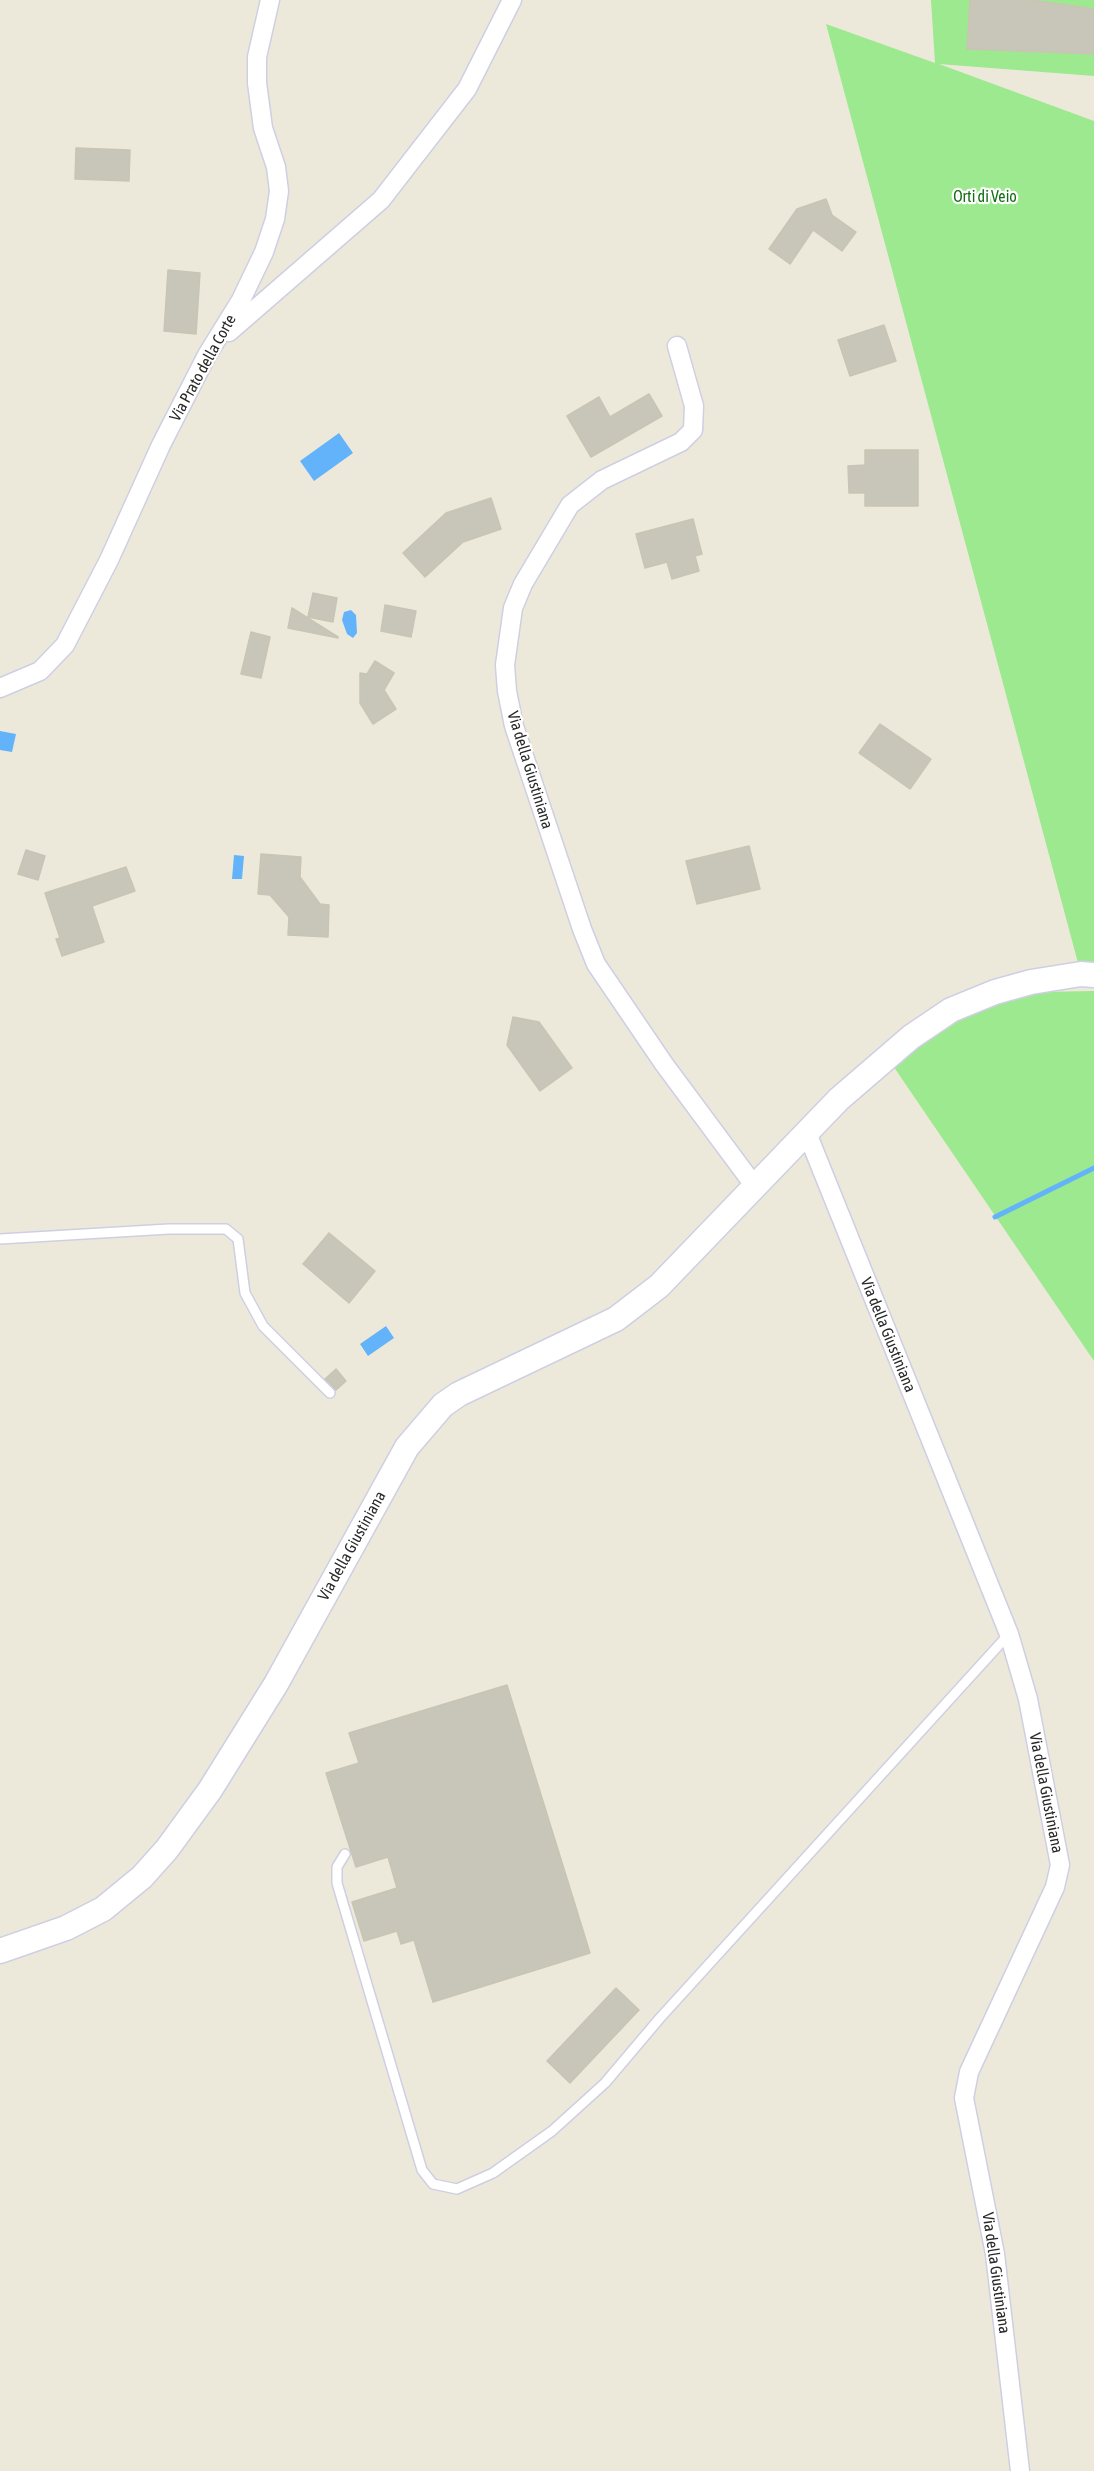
<!DOCTYPE html>
<style>
body{margin:0}
canvas{display:block;background:#ede9da}
</style>
<canvas width="1094" height="2471"></canvas>
<script>
const c = document.querySelector('canvas').getContext('2d');
c.lineJoin = 'round';
function fillPath(path, color) { c.fillStyle = color; c.fill(path, 'evenodd'); }
const toPath = rows => new Path2D(rows.map(r => 'M' + r).join(''));
function strokePath(path, color, width, dash) { c.strokeStyle = color; c.lineWidth = width; c.lineCap = dash ? 'butt' : 'round'; c.setLineDash(dash || []); c.stroke(path); }
function drawText(font, color, halo, rows, align = 'center') {
  c.font = font + ' "Asap Condensed",sans-serif'; c.lineWidth = 4.5; c.setLineDash([]); c.textBaseline = 'middle'; c.strokeStyle = halo; c.fillStyle = color; for (const [text, x, y, turn = 0] of rows) {
    c.save(); c.translate(x, y); c.rotate((+turn || 0) * Math.PI / 180); c.textAlign = isNaN(turn) ? turn : align; if (halo) c.strokeText(text, 0, 0); c.fillText(text, 0, 0); c.restore();
  }
}
const green = toPath([
 [931,0,1094,0,1094,76,939,64,1094,121,1094,974,1081,974,826,24,935,63],
 [1094,991,1094,1361,887,1057,965,1013,1040,992]
]);
const water = toPath([
 [339,433,353,453,314,481,300,461],
 [351,610,356,615,357,633,353,638,347,634,342,620,344,612],
 [0,731,16,734,12,752,0,750],
 [234,855,244,856,242,879,232,879],
 [386,1326,394,1338,368,1356,360,1344]
]);
const stream = toPath([
 [995,1217,1094,1168]
]);
const building = toPath([
 [970,0,1031,0,1094,9,1094,54,967,49,970,0],
 [76,148,130,150,129,181,75,179,76,148],
 [826,199,832,215,856,232,842,251,813,230,790,264,769,249,797,209,826,199],
 [168,270,200,273,196,334,164,331,168,270],
 [884,325,896,361,850,376,838,340,884,325],
 [649,394,662,416,591,457,567,416,599,397,610,417,649,394],
 [865,450,918,450,918,506,865,506,865,493,849,493,848,466,865,465,865,450],
 [491,498,501,529,463,542,425,577,403,553,446,513,491,498],
 [693,519,702,554,695,556,699,571,672,579,667,562,645,568,636,534,693,519],
 [313,593,337,598,333,622,308,617,313,593],
 [385,605,416,611,411,637,381,631,385,605],
 [292,608,338,637,338,638,288,628,292,608],
 [251,632,270,637,261,678,241,674,251,632],
 [375,661,394,673,384,690,396,709,373,724,360,703,360,673,367,674,375,661],
 [880,724,931,759,910,789,859,753,880,724],
 [749,846,760,889,697,904,686,861,749,846],
 [26,850,45,856,38,880,18,874,26,850],
 [261,854,301,857,300,877,320,904,329,905,328,937,288,935,289,917,270,895,258,894,261,854],
 [126,867,135,891,92,906,104,942,62,956,56,939,60,938,45,893,126,867],
 [513,1017,539,1022,572,1068,540,1091,507,1045,513,1017],
 [329,1233,375,1271,349,1303,303,1264,329,1233],
 [336,1369,346,1381,336,1390,325,1379,336,1369],
 [507,1685,590,1953,433,2002,414,1940,401,1944,397,1931,364,1941,352,1902,397,1888,388,1857,356,1867,326,1773,359,1763,349,1733,507,1685],
 [616,1988,639,2010,570,2083,547,2061,616,1988]
]);
const lane = toPath([
 [0,1239,169,1229,226,1229,238,1239,245,1293,263,1326,330,1393],
 [345,1854,337,1867,337,1883,422,2170,433,2184,457,2189,493,2173,552,2131,605,2083,660,2018,1009,1634]
]);
const street = toPath([
 [229,332,381,200,467,89,512,0],
 [677,346,694,406,693,430,681,442,602,480,570,505,523,584,513,608,505,665,507,691,514,726,582,929,596,964,664,1064,756,1188],
 [0,688,40,671,65,645,109,560,161,445,207,355,241,300,264,252,275,219,279,191,276,167,263,128,257,83,257,57,270,0],
 [807,1133,1009,1634,1028,1699,1060,1865,1055,1887,969,2072,964,2098,995,2254,1020,2471]
]);
const secondary = toPath([
 [0,1951,66,1928,103,1909,142,1877,167,1849,210,1790,276,1684,407,1447,443,1405,459,1394,616,1319,659,1286,839,1099,911,1037,951,1010,995,992,1031,982,1081,974,1094,975]
]);
const parkNames = [
 ["Orti di Veio",985,197]
];
const streetNames = [
 ["Via Prato della Corte",203,368,-61],
 ["Via della Giustiniana",530,770,73],
 ["Via della Giustiniana",888,1335,68],
 ["Via della Giustiniana",352,1546,-61],
 ["Via della Giustiniana",1046,1793,79],
 ["Via della Giustiniana",996,2273,82]
];
fillPath(green, '#9de990');
fillPath(water, '#62b3fa');
strokePath(stream, '#62b3fa', 5);
fillPath(building, '#c8c5b9');
strokePath(building, '#c8c5b3', 1.5);
strokePath(lane, '#cfcfe4', 12);
strokePath(street, '#cfcfe4', 21);
strokePath(secondary, '#cfcfe4', 27);
strokePath(lane, '#fff', 9);
strokePath(street, '#fff', 18);
strokePath(secondary, '#fff', 24);
drawText('16px', '#146d13', '#fff', parkNames);
drawText('16px', '#292929', '#fff', streetNames);
</script>
